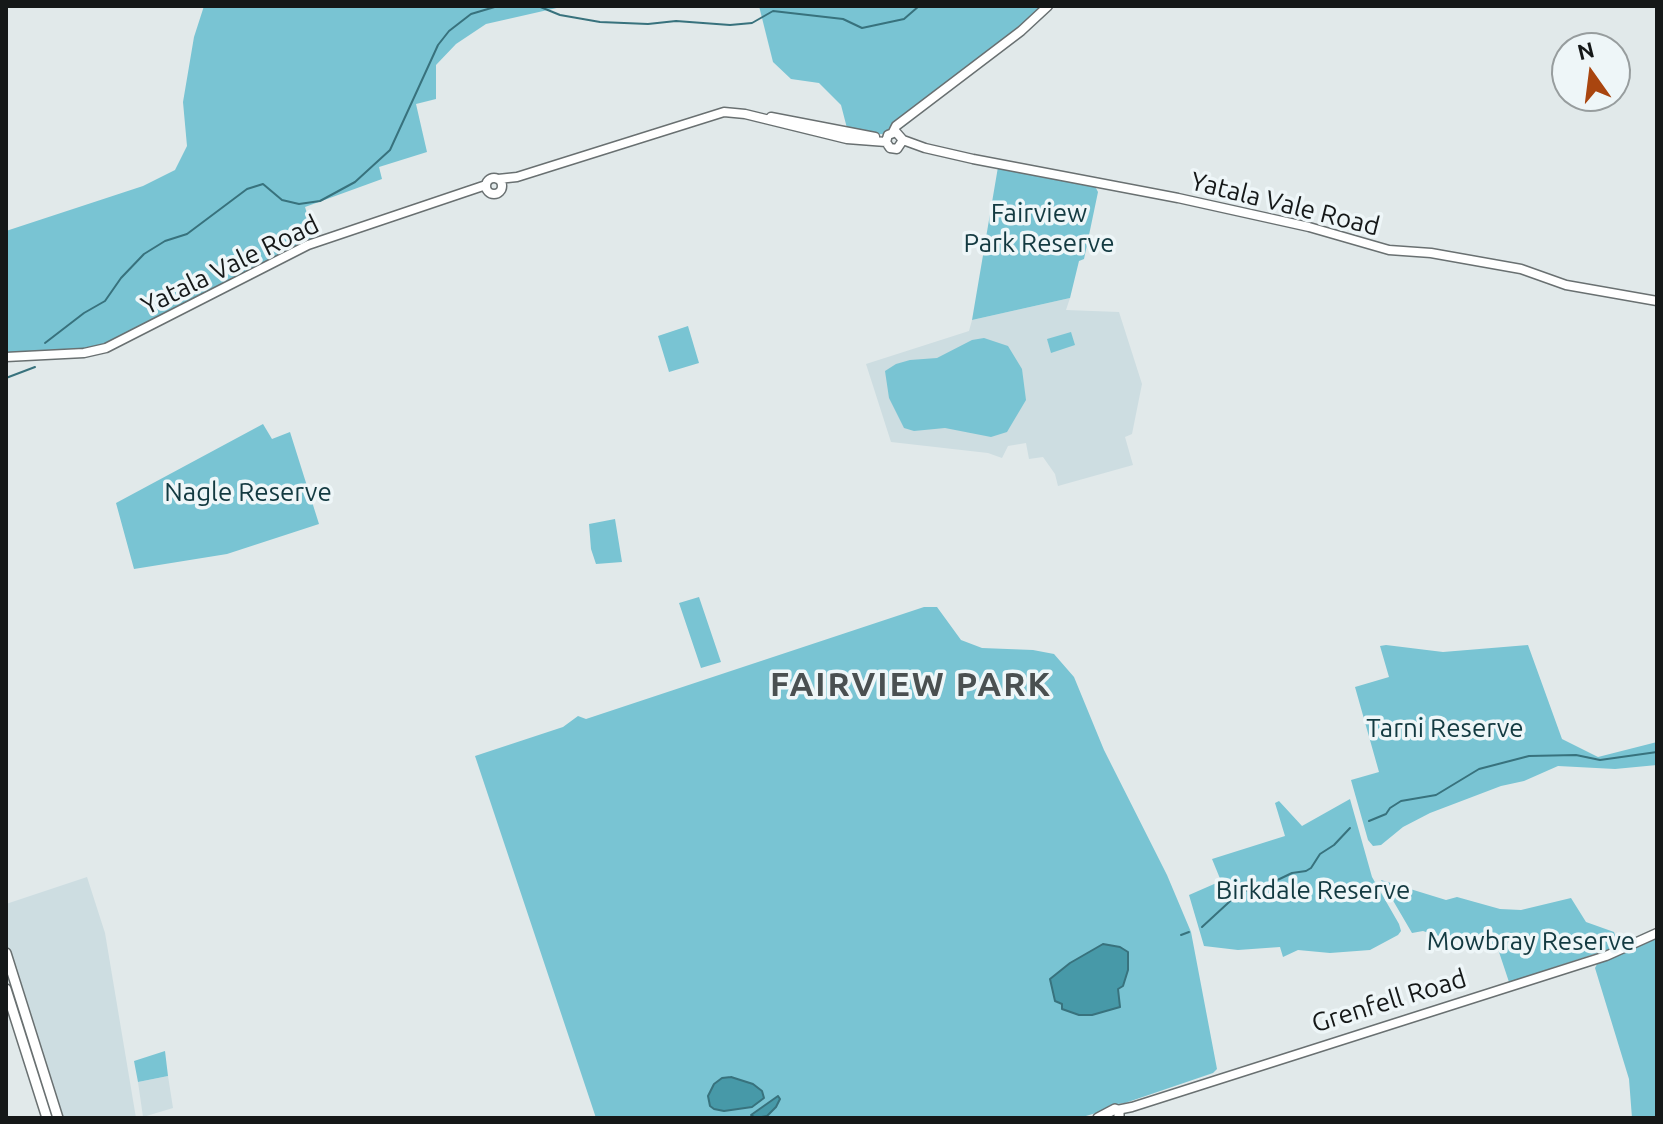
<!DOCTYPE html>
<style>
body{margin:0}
#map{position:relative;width:1663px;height:1124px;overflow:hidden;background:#e1e9ea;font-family:Ubuntu,sans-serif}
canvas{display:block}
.frame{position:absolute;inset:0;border:8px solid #151818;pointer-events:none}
.north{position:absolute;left:1551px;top:32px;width:80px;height:80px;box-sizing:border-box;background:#eef6f8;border:2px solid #979d9e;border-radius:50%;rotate:346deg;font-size:22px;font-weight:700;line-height:32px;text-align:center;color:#151818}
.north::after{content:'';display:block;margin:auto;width:28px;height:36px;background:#a9450f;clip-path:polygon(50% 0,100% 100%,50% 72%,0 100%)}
</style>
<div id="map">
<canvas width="1663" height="1124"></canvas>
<div class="frame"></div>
<div class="north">N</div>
</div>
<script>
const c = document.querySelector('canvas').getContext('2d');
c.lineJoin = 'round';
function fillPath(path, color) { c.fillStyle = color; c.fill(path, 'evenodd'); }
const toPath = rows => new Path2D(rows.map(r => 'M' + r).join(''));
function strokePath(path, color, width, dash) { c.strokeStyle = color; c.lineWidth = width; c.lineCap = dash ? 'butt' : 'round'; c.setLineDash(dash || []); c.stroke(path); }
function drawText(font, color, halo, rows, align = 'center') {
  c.font = font + ' Ubuntu,sans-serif'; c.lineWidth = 7; c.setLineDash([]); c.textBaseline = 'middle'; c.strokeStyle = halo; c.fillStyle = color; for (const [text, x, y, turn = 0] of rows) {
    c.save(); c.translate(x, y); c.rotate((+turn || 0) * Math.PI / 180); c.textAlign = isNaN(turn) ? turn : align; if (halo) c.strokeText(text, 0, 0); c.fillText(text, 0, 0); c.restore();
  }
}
const built = toPath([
 [1070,298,1066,310,1119,312,1142,384,1132,434,1125,437,1133,465,1058,486,1055,474,1043,457,1029,459,1026,443,1008,446,1002,458,988,453,891,442,866,364,969,331,972,320],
 [87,877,105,933,136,1118,62,1118,6,940,6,904],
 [168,1076,173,1108,143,1117,138,1082]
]);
const green = toPath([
 [204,6,561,7,486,24,456,44,436,65,436,99,416,104,427,152,379,167,382,179,305,207,316,242,96,351,6,357,6,231,143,186,175,170,187,146,183,102,194,37],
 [759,6,1044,6,1021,31,905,126,896,132,867,136,848,132,841,105,819,83,791,79,773,62],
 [998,167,1095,186,1098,192,1084,259,1079,261,1070,298,972,320],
 [688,326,699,363,669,372,658,336],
 [1071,332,1075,345,1051,353,1047,339],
 [984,338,1008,346,1022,369,1026,400,1007,432,991,437,945,428,914,431,904,428,889,398,885,371,896,364,910,360,937,358,972,340],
 [263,424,272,439,290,432,319,524,227,554,134,569,116,503],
 [615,519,622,562,596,564,591,549,589,524],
 [699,597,721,662,701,668,679,603],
 [924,607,937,607,961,640,982,648,1033,650,1054,654,1074,677,1104,750,1167,875,1191,932,1217,1069,1213,1073,1125,1103,1110,1105,1103,1111,1079,1118,596,1118,475,756,563,727,578,716,586,719],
 [1386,645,1443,652,1528,645,1562,739,1598,757,1657,742,1657,765,1615,769,1558,766,1524,781,1501,786,1430,813,1403,827,1381,845,1373,846,1368,840,1351,780,1379,772,1355,687,1389,677,1380,646],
 [1350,799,1372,877,1399,924,1401,931,1398,935,1370,950,1330,953,1298,950,1283,957,1280,947,1238,950,1204,946,1189,895,1221,881,1212,859,1285,836,1275,803,1279,801,1302,826],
 [1381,880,1446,900,1457,897,1500,909,1521,910,1571,898,1586,922,1614,932,1619,946,1509,982,1498,949,1469,940,1450,940,1423,931,1412,933],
 [1657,937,1657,1118,1632,1118,1629,1079,1595,968,1598,962],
 [165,1051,168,1076,138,1082,134,1061]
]);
const water = toPath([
 [1103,944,1120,947,1128,952,1128,970,1123,986,1118,989,1120,1007,1092,1015,1079,1015,1062,1009,1062,1004,1055,1001,1050,979,1070,963,1103,944],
 [731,1077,753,1084,762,1091,764,1098,752,1107,724,1111,714,1109,710,1106,708,1096,714,1084,722,1078,731,1077],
 [778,1096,780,1099,776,1107,767,1116,756,1118,751,1115,778,1096]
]);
const stream = toPath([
 [538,6,560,15,600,22,648,24,676,21,730,25,752,23,773,11,843,19,862,28,904,19,919,6],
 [45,343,84,313,105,301,121,278,144,254,165,241,187,234,247,189,263,184,282,200,299,204,320,201,355,182,390,150,438,45,449,31,471,14,498,6],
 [6,378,35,367],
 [1369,821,1386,814,1390,808,1401,801,1436,795,1479,769,1529,756,1576,755,1600,760,1657,752],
 [1202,927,1240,892,1265,886,1292,873,1306,871,1311,868,1320,854,1334,845,1350,828],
 [1181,935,1189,932]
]);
const tertiary = toPath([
 [771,117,875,137],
 [893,132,896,126,1021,31,1048,6],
 [903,140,897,149,890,148,886,142,888,135,896,132,903,140,925,148,973,159,1178,198,1309,227,1389,250,1431,253,1521,269,1566,285,1657,301],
 '486 186a8 8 0 1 1 16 0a8 8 0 1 1-16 0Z',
 [498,179,517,177,724,112,745,114,847,139,886,142],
 [6,357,84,353,106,348,308,245,486,185],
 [1117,1110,1132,1107,1606,956,1657,933]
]);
const secondary = toPath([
 [6,953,58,1118],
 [6,989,47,1118],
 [1098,1118,1115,1109,1119,1111,1119,1118]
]);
const streetNames = [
 ["Yatala Vale Road",1285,204,14],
 ["Yatala Vale Road",230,265,-26],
 ["Grenfell Road",1389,1001,-17]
];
const parkNames = [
 ["Fairview",1039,213],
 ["Park Reserve",1039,243],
 ["Nagle Reserve",248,492],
 ["Tarni Reserve",1445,728],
 ["Birkdale Reserve",1313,890],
 ["Mowbray Reserve",1531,941]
];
const districtNames = [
 ["FAIRVIEW PARK",911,685]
];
fillPath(built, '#cddde1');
fillPath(green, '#79c4d3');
fillPath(water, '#4799a8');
strokePath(water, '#38727d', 2);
strokePath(stream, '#38727d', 2);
strokePath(tertiary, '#697071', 11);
strokePath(secondary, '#697071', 12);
strokePath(tertiary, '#fff', 8);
strokePath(secondary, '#fff', 9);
drawText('26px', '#151818', '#eef6f8', streetNames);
drawText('26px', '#133a41', '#eef6f8', parkNames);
c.letterSpacing = '2px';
drawText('bold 34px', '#4a5051', '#eef6f8', districtNames);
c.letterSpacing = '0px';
</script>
